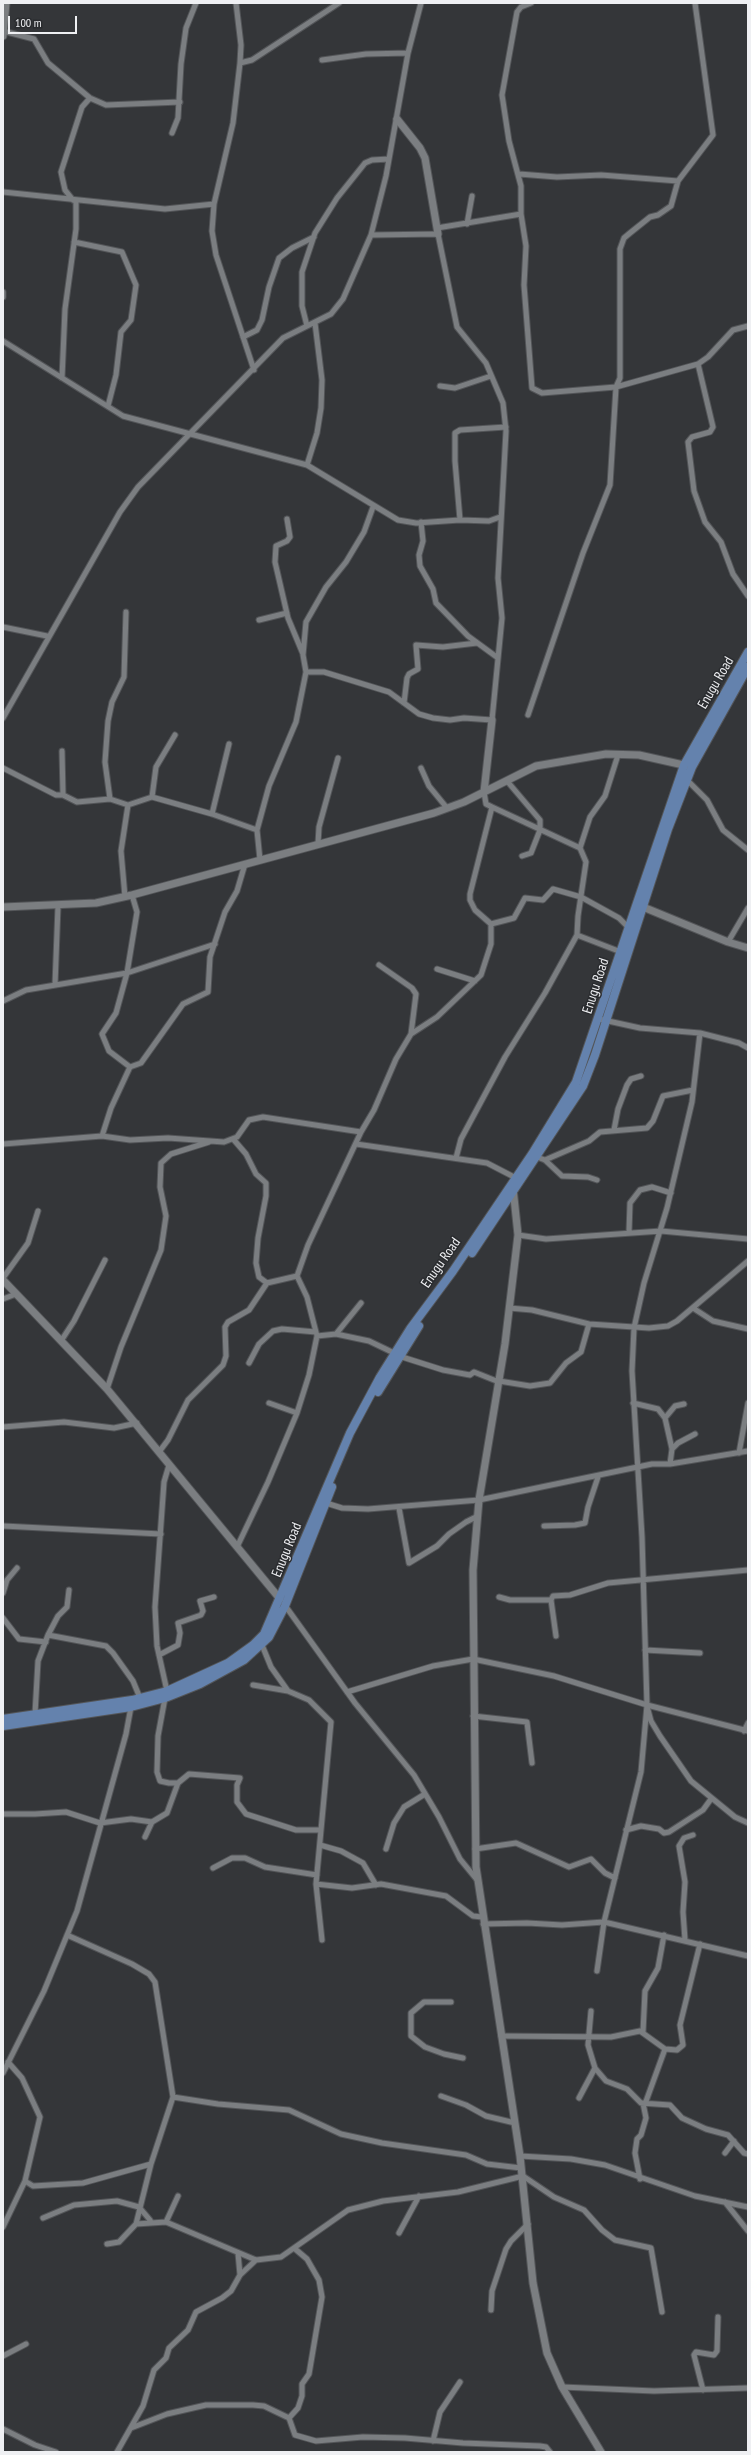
<!DOCTYPE html>
<style>
body{margin:0}
#map{position:relative;width:751px;height:2455px;overflow:hidden;background:#343639;font-family:"PT Sans Narrow",sans-serif}
canvas{display:block}
.frame{position:absolute;inset:0;border:4px solid #eff0f3;pointer-events:none}
.scale{position:absolute;left:8px;top:16px;width:69px;height:18px;box-sizing:border-box;border:2px solid #eff0f3;border-top:0;padding-left:5px;font-size:12px;line-height:14px;white-space:nowrap;color:#eff0f3;-webkit-text-stroke:3px #2a2c2f;paint-order:stroke}
</style>
<div id="map">
<canvas width="751" height="2455"></canvas>
<div class="frame"></div>
<div class="scale">100 m</div>
</div>
<script>
const c = document.querySelector('canvas').getContext('2d');
c.lineJoin = 'round';
const toPath = rows => new Path2D(rows.map(r => 'M' + r).join(''));
function strokePath(path, color, width, dash) { c.strokeStyle = color; c.lineWidth = width; c.lineCap = dash ? 'butt' : 'round'; c.setLineDash(dash || []); c.stroke(path); }
function drawText(font, color, halo, rows, align = 'center') {
  c.font = font + ' "PT Sans Narrow",sans-serif'; c.lineWidth = 3; c.setLineDash([]); c.textBaseline = 'middle'; c.strokeStyle = halo; c.fillStyle = color; for (const [text, x, y, turn = 0] of rows) {
    c.save(); c.translate(x, y); c.rotate((+turn || 0) * Math.PI / 180); c.textAlign = isNaN(turn) ? turn : align; if (halo) c.strokeText(text, 0, 0); c.fillText(text, 0, 0); c.restore();
  }
}
const street = toPath([
 [236,3,241,45,240,63,233,123,214,204,212,231,216,255,254,370],
 [531,3,521,7,517,12,502,95,509,141,521,186,521,214,526,246,524,285,532,388,542,393,616,387,698,364,708,357,733,330,748,326],
 [3,31,34,39,48,63,90,98,106,105,180,102],
 [322,60,366,54,408,53],
 [240,63,252,60,339,3],
 [172,133,178,118,181,64,186,28,196,3],
 [519,174,557,177,601,175,678,181],
 [3,192,165,209,214,204],
 [73,200,65,190,61,172,82,107,90,98],
 [467,224,472,196],
 [437,228,521,214],
 [74,242,122,252,136,285,131,320,121,332,116,375,108,406],
 [3,292,3,297],
 [307,326,302,306,302,272,315,233,337,198,365,163,372,160,389,159],
 [243,337,257,330,262,320,269,287,279,258,292,248,314,237],
 [3,341,123,416,307,465,398,520,416,523,460,520,489,521,500,517],
 [698,364,713,427,710,432,692,437,688,442,694,491,705,522,721,542,733,574,748,596],
 [62,378,65,309,76,229,76,200],
 [440,386,455,388,491,376],
 [307,465,317,433,321,408,322,380,315,323],
 [287,519,290,537,287,541,276,546,275,562,288,618,303,654],
 [460,520,455,461,455,433,460,430,506,427],
 [421,522,423,541,419,555,420,566,433,589,436,603,468,636,498,658],
 [259,620,287,613],
 [3,627,47,636],
 [306,672,324,672,389,692,419,714,433,718,450,720,464,718,492,720,502,618,498,578,506,431,503,403,486,363,457,327,438,234,371,235],
 [404,703,407,678,409,674,418,669,416,645,443,647,477,643],
 [528,715,583,553,610,485,616,387,620,378,620,249,624,238,630,233,650,217,658,215,671,206,678,181,713,135,695,3],
 [3,718,120,512,138,487,283,338,331,314,343,299,371,235,386,176,408,53,421,3],
 [62,751,63,795,77,802,110,799,128,805],
 [3,768,56,795,63,795],
 [421,768,429,786,447,808],
 [687,780,707,800,723,830,748,850],
 [507,781,540,820,540,830,531,853,522,856],
 [152,797,156,767,175,735],
 [110,799,105,762,108,721,112,702,124,677,126,612],
 [212,814,229,744],
 [318,844,319,827,338,758],
 [580,848,590,817,605,796,618,755],
 [260,860,257,830,269,786,296,722,306,672,303,655,306,622,326,587,346,562,364,532,373,507],
 [132,895,137,912,127,973,116,1013,102,1034,109,1051,130,1067,141,1063,183,1004,208,992,210,957,225,912,237,891,245,864],
 [125,897,121,851,128,805,152,797,212,814,257,830],
 [491,924,514,918,525,898,543,900,553,889,581,897,619,918,629,928],
 [577,935,621,952],
 [728,942,748,908],
 [379,965,412,988,416,994,411,1034],
 [437,969,475,981],
 [55,985,58,906],
 [3,1001,26,990,127,973,215,944],
 [599,1019,640,1028,700,1033,739,1043,748,1048],
 [614,1130,618,1109,627,1085,631,1079,641,1076],
 [102,1136,111,1108,130,1067],
 [234,1140,246,1154,256,1174,266,1183,266,1196,258,1238,256,1263,259,1277,267,1283],
 [3,1144,102,1136,130,1140,168,1138,224,1142,237,1137,249,1120,263,1117,361,1132],
 [356,1144,487,1163,516,1178],
 [537,1157,545,1160,562,1176,588,1177,597,1180],
 [456,1158,461,1139,505,1057,545,993,577,935,578,916,586,862,580,848,492,807],
 [545,1160,589,1141,600,1132,647,1128,653,1121,663,1096,693,1090],
 [629,1232,630,1203,640,1190,652,1187,671,1193],
 [518,1235,546,1239,661,1231,748,1239],
 [3,1278,28,1243,38,1211],
 [3,1299,16,1294],
 [509,1308,532,1310,589,1324,649,1328,668,1326,677,1321,748,1261],
 [693,1308,713,1321,748,1329],
 [336,1334,361,1303],
 [317,1336,336,1334,369,1341,394,1353],
 [61,1341,74,1321,105,1260],
 [399,1356,443,1370,470,1375,474,1372,499,1382],
 [249,1363,259,1344,273,1331,282,1329,316,1332],
 [499,1381,530,1386,550,1383,566,1363,581,1352,589,1324],
 [107,1389,121,1347,161,1250,166,1216,160,1187,161,1163,171,1154,209,1142],
 [269,1403,297,1413],
 [633,1403,658,1409,665,1418,672,1449,670,1464],
 [665,1418,675,1406,684,1404],
 [3,1427,64,1422,114,1428,137,1423],
 [672,1449,678,1443,695,1434],
 [159,1452,168,1440,188,1400,223,1365,226,1356,225,1327,228,1322,249,1310,267,1283,297,1276],
 [739,1453,748,1403],
 [326,1503,342,1508,368,1509,479,1500,652,1464,670,1464,748,1451],
 [399,1508,409,1563,437,1546,449,1534,466,1522,478,1516],
 [3,1526,161,1534],
 [544,1526,575,1525,585,1523,588,1507,598,1477],
 [237,1547,268,1482,297,1413,309,1375,317,1336,307,1297,297,1276,308,1245,361,1132,374,1110,396,1059,411,1034,437,1017,481,975,491,944,491,924,475,910,470,900,470,894,492,807,486,804,484,792],
 [3,1593,7,1580,17,1568],
 [499,1597,510,1600,551,1600,553,1596,570,1595,608,1583,748,1570],
 [551,1600,556,1636],
 [284,1604,355,1703,414,1775,439,1817,460,1859,478,1881],
 [3,1618,19,1639,46,1642],
 [48,1635,58,1616,67,1607,69,1590],
 [262,1645,271,1667,288,1691,309,1700,331,1722,316,1884,322,1940],
 [645,1650,700,1653],
 [159,1655,178,1645,180,1633,178,1623,201,1615,203,1611,200,1601,214,1597],
 [253,1685,288,1691],
 [167,1691,157,1646,155,1607,164,1482,169,1465],
 [347,1692,433,1666,473,1659,554,1676,647,1705,748,1731],
 [165,1698,158,1736,157,1772,160,1781,169,1783,178,1783],
 [648,1710,651,1721,660,1736,691,1781,735,1817,748,1823],
 [35,1714,38,1661,48,1635,106,1646,113,1653,133,1681,140,1698],
 [473,1716,527,1722,532,1763],
 [744,1731,748,1723],
 [3,1814,35,1814,66,1812,100,1823,131,1819,152,1822],
 [626,1830,641,1826,659,1829,664,1833,669,1832,703,1810,711,1799],
 [145,1837,152,1822,167,1813,178,1783,189,1774,240,1778,237,1785,237,1802,246,1814,296,1830,321,1830],
 [320,1845,341,1851,363,1863,376,1885],
 [386,1849,394,1823,404,1807,425,1794],
 [475,1849,516,1843,569,1867,591,1859,605,1873,615,1878],
 [213,1868,232,1858,245,1858,265,1867,317,1875],
 [316,1884,352,1888,381,1884,446,1896,473,1916,482,1917],
 [483,1924,527,1923,562,1925,604,1922,748,1956],
 [685,1940,683,1912,685,1882,679,1846,684,1838,693,1835],
 [597,1971,604,1922,641,1772,647,1705,642,1537,632,1371,634,1328,644,1283,667,1208,692,1102,700,1033],
 [451,2002,424,2002,411,2013,411,2036,425,2047,444,2054,463,2058],
 [591,2011,588,2045,595,2068,606,2081,627,2089,641,2103,670,2105,682,2118,706,2129,728,2135,744,2153,748,2154],
 [643,2032,645,1991,658,1968,664,1935],
 [501,2036,611,2037,640,2031,665,2049,677,2050,683,2045,680,2025,700,1944],
 [3,2073,44,1991,77,1911,126,1734,131,1707],
 [441,2096,466,2105,486,2116,515,2123],
 [173,2097,218,2104,289,2110,341,2134,382,2143,466,2155,487,2164,521,2168],
 [579,2098,595,2068],
 [645,2104,665,2049],
 [725,2153,734,2141],
 [520,2156,571,2159,605,2165,695,2196,748,2207],
 [640,2179,635,2153,637,2139,641,2135,646,2118,643,2103],
 [25,2181,33,2186,83,2183,151,2164,173,2097,155,1982,149,1974,132,1964,67,1935],
 [725,2202,748,2231],
 [43,2218,74,2205,117,2201,139,2207,150,2220],
 [166,2222,178,2196],
 [136,2224,166,2222,256,2260,281,2257,348,2210,383,2201,458,2192,523,2176,554,2197,584,2210,602,2230,615,2240,651,2248,662,2312],
 [3,2227,25,2181,40,2117,22,2078,8,2062],
 [399,2233,419,2196],
 [107,2244,119,2242,136,2224,151,2164],
 [238,2253,240,2275],
 [491,2310,492,2291,506,2249,511,2241,528,2224],
 [3,2356,26,2344],
 [562,2387,654,2391,748,2388],
 [703,2390,694,2355,696,2352,714,2355,717,2351,718,2317],
 [289,2418,298,2408,302,2396,302,2384,309,2374,322,2297,319,2280,307,2259,294,2248],
 [131,2428,167,2414,206,2405,253,2405,264,2406,289,2418,295,2435,316,2441,363,2437,405,2438,463,2443,540,2446,546,2447,550,2452],
 [3,2429,35,2445,56,2452],
 [433,2441,440,2412,460,2382],
 [117,2452,143,2406,154,2370,166,2358,169,2348,188,2330,196,2312,222,2298,231,2291,240,2275,256,2260]
]);
const secondary = toPath([
 [3,36,6,3],
 [397,119,420,148,425,158,438,234],
 [484,792,492,720],
 [3,907,96,903,132,895,434,813,464,802,536,766,606,754,639,755,688,766],
 [643,907,728,942,748,948],
 [513,1188,518,1235,505,1344,479,1500,473,1570,476,1867,520,2156,533,2283,547,2353,562,2387,601,2452],
 [3,1280,107,1389,280,1599]
]);
const primary = toPath([
 [472,1253,583,1086,595,1055,668,829,692,767,748,667],
 [378,1392,419,1326],
 [3,1719,132,1700,167,1691,228,1663,253,1645,264,1634,350,1433,380,1377,410,1329,453,1271,532,1154,576,1082,684,765,748,652],
 [3,1726,131,1707,165,1698,200,1684,244,1660,269,1637,285,1606,332,1487]
]);
const streetNames = [
 ["Enugu Road",716,683,-60],
 ["Enugu Road",596,986,-72],
 ["Enugu Road",441,1263,-55],
 ["Enugu Road",287,1550,-68]
];
strokePath(street, '#535558', 7);
strokePath(secondary, '#535558', 9);
strokePath(primary, '#535558', 10);
strokePath(street, '#7b7e81', 5);
strokePath(secondary, '#7b7e81', 7);
strokePath(primary, '#6482ad', 8);
drawText('14px', '#eff0f3', '#2a2c2f', streetNames);
</script>
